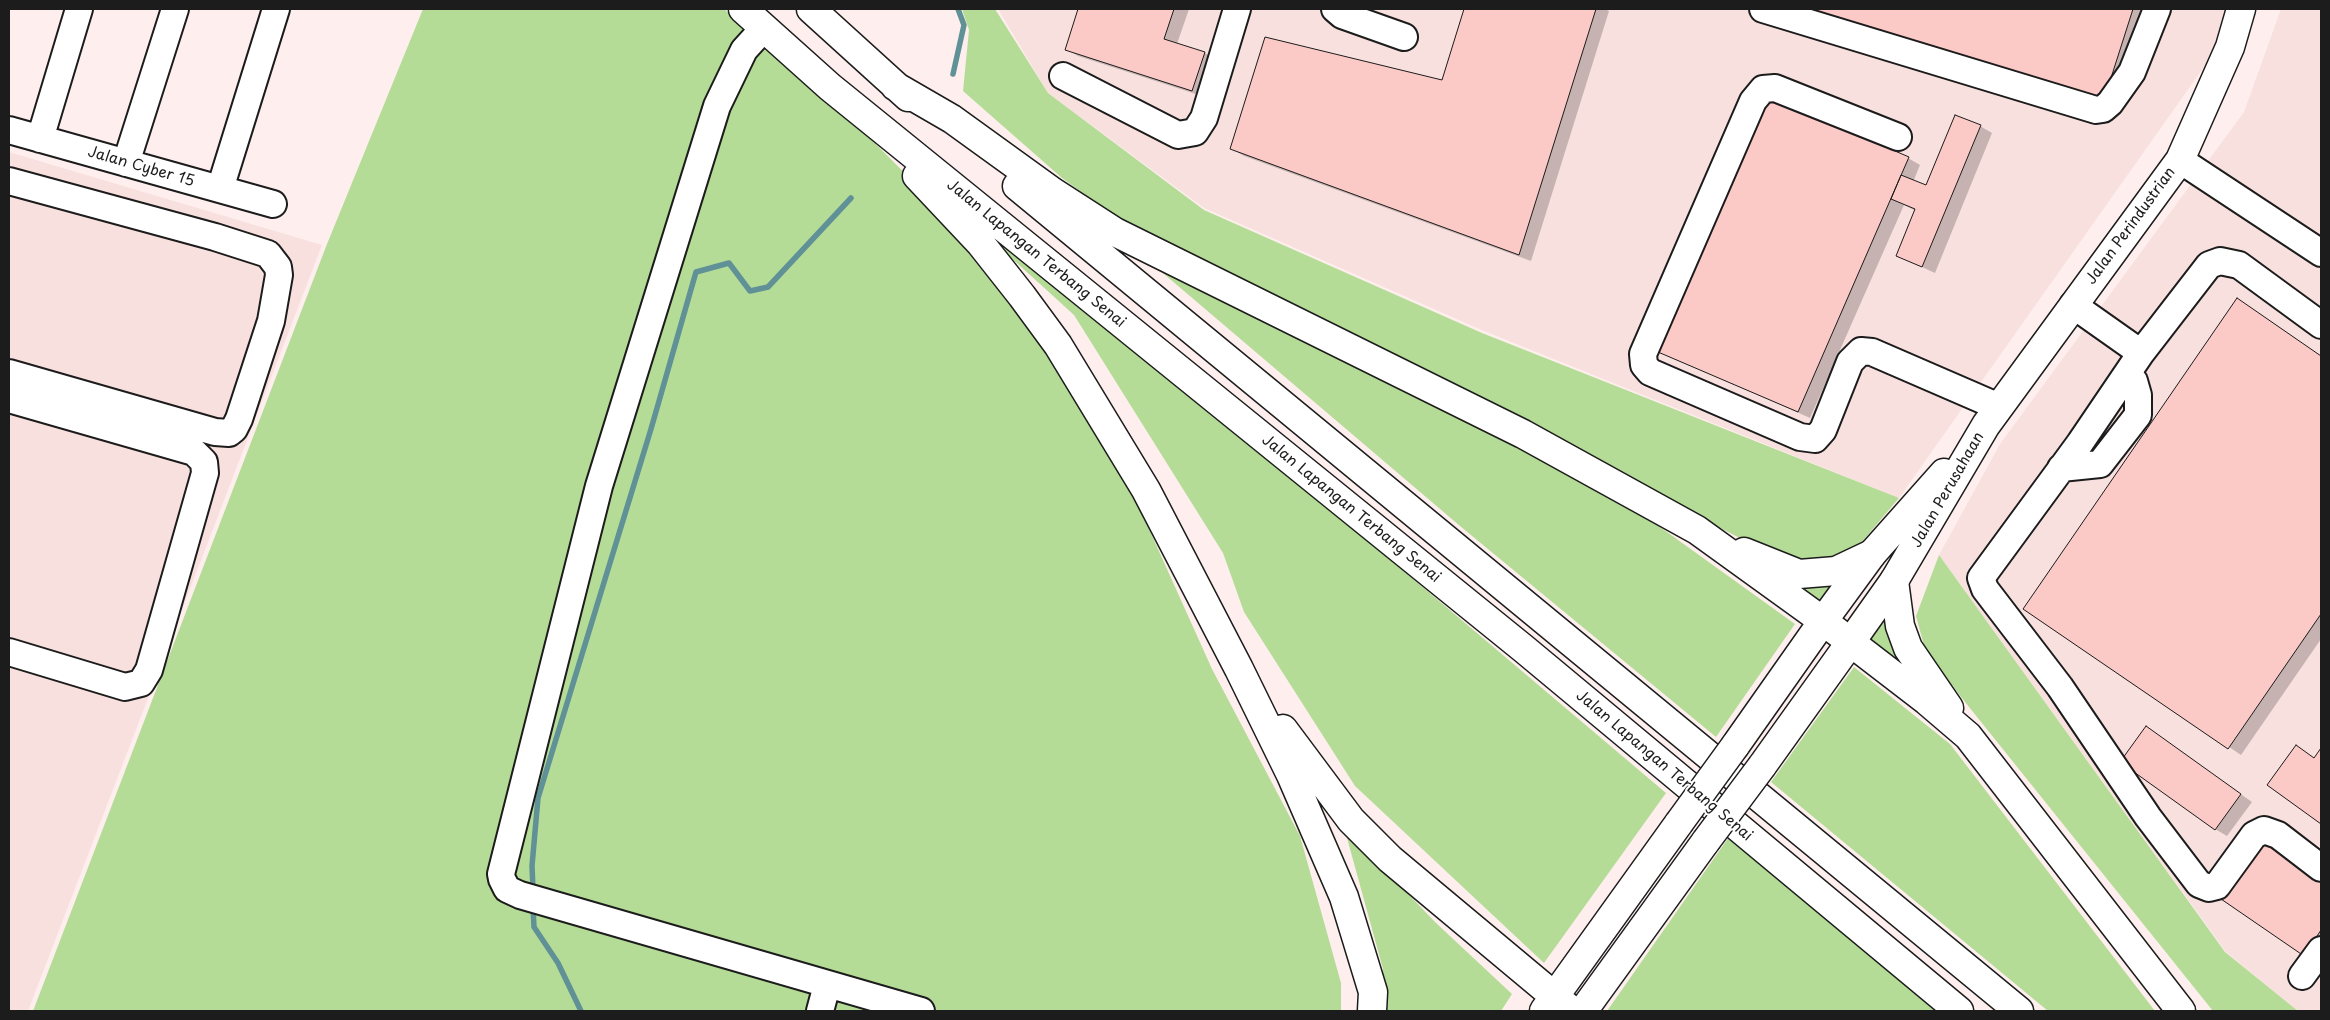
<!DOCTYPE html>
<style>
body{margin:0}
#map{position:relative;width:2330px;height:1020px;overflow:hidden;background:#feefee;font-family:"Playpen Sans",sans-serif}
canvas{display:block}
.frame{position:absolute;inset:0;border:10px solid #1c1c1c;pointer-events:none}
</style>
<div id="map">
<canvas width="2330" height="1020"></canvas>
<div class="frame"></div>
</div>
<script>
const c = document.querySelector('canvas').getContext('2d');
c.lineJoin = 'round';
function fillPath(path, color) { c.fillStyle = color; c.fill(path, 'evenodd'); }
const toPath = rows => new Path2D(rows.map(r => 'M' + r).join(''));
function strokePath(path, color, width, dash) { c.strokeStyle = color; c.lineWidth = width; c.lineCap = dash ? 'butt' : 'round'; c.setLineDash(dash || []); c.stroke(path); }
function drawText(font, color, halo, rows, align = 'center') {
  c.font = font + ' "Playpen Sans",sans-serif'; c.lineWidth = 4; c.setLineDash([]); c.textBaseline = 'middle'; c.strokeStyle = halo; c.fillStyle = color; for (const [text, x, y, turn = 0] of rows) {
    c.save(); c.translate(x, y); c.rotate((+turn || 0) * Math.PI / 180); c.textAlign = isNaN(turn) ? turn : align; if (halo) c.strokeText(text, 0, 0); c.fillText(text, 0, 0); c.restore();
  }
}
const built = toPath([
 [998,9,2227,9,2216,50,1899,498,1484,331,1204,208,1048,93],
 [2281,9,2321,9,2321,1011,2298,1011,2226,952,1939,555,2000,444,2244,112],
 [9,152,322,245,28,1011,9,1011]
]);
const green = toPath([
 [423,9,724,9,852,120,968,237,1108,438,1212,669,1300,836,1341,983,1341,1011,33,1011,327,244],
 [962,9,995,9,1048,93,1204,210,1482,333,1899,498,1849,557,1811,564,1781,559,1129,227,1062,178,963,91,969,30],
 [1005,241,1016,243,1666,793,1544,963,1355,786,1244,612,1223,553,1074,315,1007,254,1003,246],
 [1137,251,1392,385,1621,499,1795,624,1716,737,1460,526],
 [1939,555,2225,952,2298,1011,2213,1011,1961,697,1925,649,1916,616],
 [1841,575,1818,607,1788,579],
 [1889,602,1886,628,1897,656,1924,694,1862,642],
 [1854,667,1950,744,2155,1011,2048,1011,1771,782],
 [1344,827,1435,922,1512,994,1501,1011,1383,1011,1383,969],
 [1731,834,1935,1011,1607,1011]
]);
const shadow = toPath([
 [1080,9,1189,9,1177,44,1205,53,1217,60,1205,97,1078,56,1066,49],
 [1466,9,1605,9,1609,11,1531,261,1244,156,1232,149,1443,82],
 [1789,9,2147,9,2115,109],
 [1980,126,1992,133,1935,273,1898,256,1916,211,1904,205,1810,418,1660,351,1908,158,1920,165,1913,182,1927,187],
 [2250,307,2321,356,2321,639,2241,755,2025,608],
 [2147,728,2252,802,2227,836,2215,829],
 [2296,746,2315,759,2321,751,2321,823,2268,785],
 [2273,849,2321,882,2321,954]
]);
const stream = toPath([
 [953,74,964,25,958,9],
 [533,890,532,866,538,798,651,429,696,272,729,263,750,291,768,287,851,198],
 [533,907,534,927,558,963,581,1011]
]);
const building = toPath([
 [1078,9,1174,9,1164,39,1205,52,1192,91,1065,50,1078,9],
 [1464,9,1596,9,1519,255,1230,149,1265,37,1442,80,1464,9],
 [1796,9,2133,9,2103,103,1796,9],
 [1769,97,1909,157,1798,412,1658,352,1769,97],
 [1955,115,1981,125,1922,267,1896,256,1915,209,1891,199,1901,175,1926,185,1955,115],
 [2237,298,2321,356,2321,614,2228,749,2023,609,2237,298],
 [2146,726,2241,794,2215,830,2120,762,2146,726],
 [2296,745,2314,758,2321,748,2321,824,2267,785,2296,745],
 [2261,841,2321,882,2321,930,2304,956,2221,899,2261,841]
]);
const minor = toPath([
 [1335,9,1342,15,1404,37],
 [1763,9,2096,110,2103,109,2110,103,2132,72,2157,9],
 [764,28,744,50,717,106,599,486,501,874,502,879,507,889,520,895,921,1011],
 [1063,76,1178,135,1195,132,1204,118,1237,9],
 [9,130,273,204],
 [1898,137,1775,88,1763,89,1753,101,1643,354,1644,365,1650,372,1800,437,1815,439,1823,430,1850,362,1861,351,1872,352,1999,407],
 [40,139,79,9],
 [2180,160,2321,253],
 [126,163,175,9],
 [9,181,215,237,268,254,278,267,279,275,271,321,239,419,234,429,229,433,215,432,9,373],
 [220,189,276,9],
 [2073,305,2141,353],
 [2321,325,2239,265,2220,261,2209,265,2141,353,2080,443,1981,578,1985,589,2060,687,2148,817,2199,884,2209,888,2217,886,2254,835,2264,830,2278,835,2321,868],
 [9,399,194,452,204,462,205,473,149,670,141,683,125,687,9,652],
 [2061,468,2100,464,2138,415,2138,395,2134,381,2128,374],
 [2302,976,2321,950],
 [820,1011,827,985]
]);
const major = toPath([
 [1823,621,1872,554,1944,473],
 [1850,643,1894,581,1986,425,2180,160,2230,47,2241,9]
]);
const highway = toPath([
 [743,9,830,87,1524,649,1959,1011],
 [811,9,908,97],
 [895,86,952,119,1053,192,1115,232,1523,434,1697,530,1823,621,1927,701,1968,736,2181,1011],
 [917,176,981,244,1022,296,1058,345,1146,490,1239,669,1291,775,1344,897,1373,992,1372,1011],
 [1017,186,2019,1011],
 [1744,552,1799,574,1836,571,1872,554],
 [1894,581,1900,626,1908,648,1949,708],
 [1283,729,1351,820,1390,859,1572,1011],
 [1735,746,1823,621],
 [1762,766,1850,643],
 [1544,1011,1679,823],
 [1583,1011,1706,841]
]);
const highwayBridge = toPath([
 [1679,823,1735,746],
 [1706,841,1762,766]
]);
const streetNames = [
 ["Jalan Cyber 15",141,167,16],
 ["Jalan Perindustrian",2131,226,-54],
 ["Jalan Lapangan Terbang Senai",1036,254,39],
 ["Jalan Perusahaan",1948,490,-60],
 ["Jalan Lapangan Terbang Senai",1351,509,39],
 ["Jalan Lapangan Terbang Senai",1664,766,40]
];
fillPath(built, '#f8e0de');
fillPath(green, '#b5dc97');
fillPath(shadow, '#0003');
strokePath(stream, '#609196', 5.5);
fillPath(building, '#fbcac7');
strokePath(building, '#1c1c1c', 1);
strokePath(minor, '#1c1c1c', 30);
strokePath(major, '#1c1c1c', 31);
strokePath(highway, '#1c1c1c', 31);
strokePath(minor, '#fff', 26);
strokePath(major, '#fff', 28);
strokePath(highway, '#fff', 28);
strokePath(highwayBridge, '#1c1c1c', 31, []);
strokePath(highwayBridge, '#fff', 28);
drawText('15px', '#1c1c1c', '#fff', streetNames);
</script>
